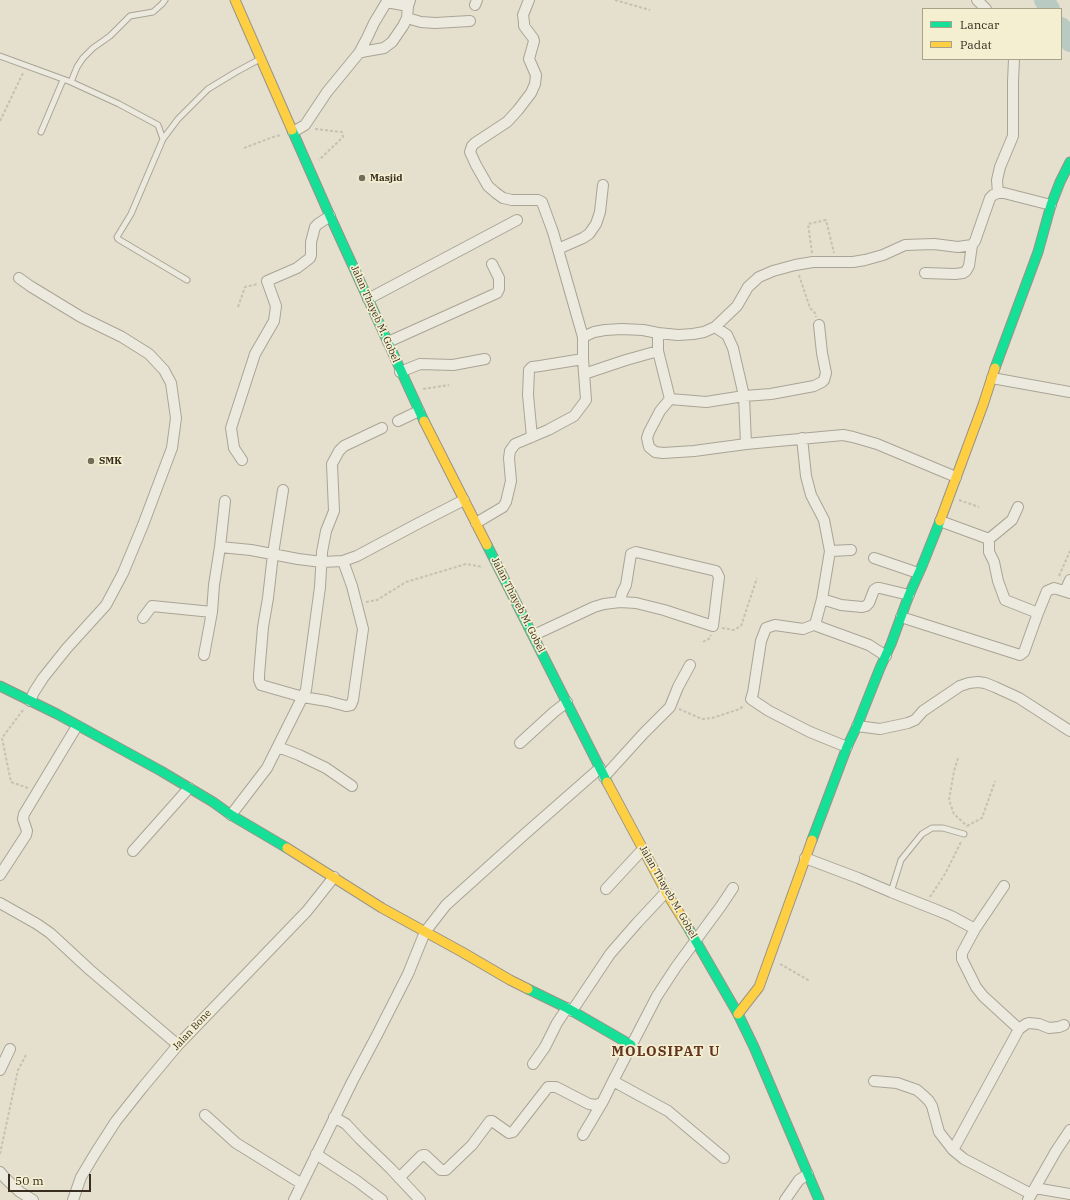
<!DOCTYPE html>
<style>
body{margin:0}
#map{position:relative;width:1070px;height:1200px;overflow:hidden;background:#e4e0cd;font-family:"IBM Plex Serif",serif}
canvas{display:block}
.legend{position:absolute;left:922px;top:8px;width:140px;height:52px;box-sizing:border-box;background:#f5efd2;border:1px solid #a9a18a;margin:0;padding:5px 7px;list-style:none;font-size:12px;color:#382d1e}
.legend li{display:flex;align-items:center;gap:8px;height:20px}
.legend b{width:20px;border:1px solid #a9a18a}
.scale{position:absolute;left:8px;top:1174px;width:83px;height:18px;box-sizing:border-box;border:2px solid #382d1e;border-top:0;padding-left:5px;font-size:12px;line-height:14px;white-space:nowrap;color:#382d1e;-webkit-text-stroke:3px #f5efd2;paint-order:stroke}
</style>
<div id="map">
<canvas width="1070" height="1200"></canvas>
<ul class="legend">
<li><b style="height:5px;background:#16e098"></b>Lancar</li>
<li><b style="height:5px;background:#ffcf43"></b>Padat</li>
</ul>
<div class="scale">50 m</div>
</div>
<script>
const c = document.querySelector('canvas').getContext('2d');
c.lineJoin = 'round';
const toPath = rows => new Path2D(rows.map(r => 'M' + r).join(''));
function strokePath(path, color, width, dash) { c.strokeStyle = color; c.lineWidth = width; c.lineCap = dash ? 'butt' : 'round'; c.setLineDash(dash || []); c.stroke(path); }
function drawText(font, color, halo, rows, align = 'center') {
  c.font = font + ' "IBM Plex Serif",serif'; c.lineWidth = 3.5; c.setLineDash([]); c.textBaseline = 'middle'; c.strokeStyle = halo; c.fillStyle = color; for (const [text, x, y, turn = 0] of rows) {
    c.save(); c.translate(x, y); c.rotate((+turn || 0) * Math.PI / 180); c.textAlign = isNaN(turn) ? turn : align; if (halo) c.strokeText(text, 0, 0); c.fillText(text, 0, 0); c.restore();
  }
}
const river = toPath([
 [1044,0,1050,9],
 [1061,27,1070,42]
]);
const path = toPath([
 [615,0,650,10],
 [0,121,23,73],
 [315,129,342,132,343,137,319,160],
 [244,148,273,137,281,135],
 [812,253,808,224,826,220,834,253],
 [799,275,810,308,815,313,816,317],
 [238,307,245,287,258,284],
 [423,389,449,385],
 [959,500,979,507],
 [1059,576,1070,551],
 [366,602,377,600,406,582,466,564,483,567],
 [722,628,734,630,741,626,757,578],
 [703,642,710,638,711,635],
 [679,709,702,719,712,718,740,709,744,705],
 [23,710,2,738,11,782,28,788],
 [958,758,954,771,949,800,954,814,967,826],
 [967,826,982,818,995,781],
 [930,897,945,874,961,842],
 [780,964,810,981],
 [0,1154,18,1070,26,1055]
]);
const lane = toPath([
 [0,56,71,82,119,104,158,125,163,139,131,214,117,237,118,239,187,280],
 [71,82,77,67,83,58,93,48,110,36,130,16,153,12,162,4,165,0],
 [41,132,63,80],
 [163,139,178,119,208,89,236,72,260,59],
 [891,892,901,860,922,834,932,828,943,828,964,834]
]);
const street = toPath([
 [977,0,986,9],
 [475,5,477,0],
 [407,18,421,22,435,23,470,21],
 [359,53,367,51,384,48,392,42,403,26,407,18,408,6,410,0],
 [293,132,305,125,327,92,359,53,367,38,374,23,386,3,392,3,408,6],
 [998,193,997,180,1000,167,1013,136,1013,82,1014,59],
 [558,249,583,238,589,234,596,224,600,212,603,185],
 [925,273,955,274,963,273,966,271,969,266,972,245],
 [19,278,30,286,81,317,122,337,149,354,164,370,171,383,176,418,172,448,143,525,123,573,106,605,67,648,43,678,34,692,30,701],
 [368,299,517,220],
 [819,325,822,353,826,373,824,380,822,382,814,386,771,394,744,396,706,402,670,399,660,411,649,432,647,438,649,447,655,452,663,453,694,451,746,444,843,435,853,437,877,444,956,477],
 [715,327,727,335,733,348,744,396,746,444],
 [583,337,594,332,605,330,622,329,643,330,658,333],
 [388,342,497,293,499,289,499,278,492,264],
 [400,372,420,364,453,365,485,359],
 [584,374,626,360,658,351],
 [992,378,1070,392],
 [670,399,658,351,658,333,678,335,693,334,704,332,715,327,737,306,748,287,759,277,773,271,795,265,813,262,853,262,865,260,883,255,905,245,934,244,958,247,972,245,975,241,990,198,993,195,998,193,1004,193,1051,205],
 [398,421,419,411],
 [532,437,528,395,529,370,532,367,540,366,583,359],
 [802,438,806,476,811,495,824,520,830,551,822,599,841,605,862,607,866,606,869,603,874,590,877,588,880,588,909,595],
 [242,460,234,448,231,428,255,354,274,321,276,306,267,281,297,268,310,258,311,255,311,242,315,227,318,224,330,216],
 [283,490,273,554,268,598,263,627,259,675,259,680,261,685,303,697,327,701,346,706,351,705,353,700,363,629,352,586,343,561],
 [225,501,220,547,251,550,298,559,322,562,343,561,357,556,417,524,464,500],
 [1018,507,1012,520,989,539,989,552,994,562,998,581,1005,600,1038,613],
 [940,521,989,539],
 [476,523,503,507,506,502,511,481,509,458,510,451,515,444,548,430,574,416,586,400,583,359,583,337,553,232,542,202,538,200,512,200,503,198,496,193,488,186,476,165,470,152,472,146,475,143,507,122,518,110,531,93,535,84,536,75,529,59,534,41,533,38,524,26,524,22,523,15,529,0],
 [830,551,851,550],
 [874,558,918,573],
 [1065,591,1070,580],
 [822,599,816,621,817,626,869,645,886,656],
 [901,617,1020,655,1024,652,1038,613,1047,591,1054,588,1070,593],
 [143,618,152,606,212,612],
 [816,624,803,629,775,625,766,628,761,641,753,693,751,699,769,711,810,732,847,747],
 [534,635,594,607,604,604,620,602,636,603,664,610,713,626,719,577,716,571,636,552,631,554,626,585,622,593,620,602],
 [204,655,212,612,214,585,220,547],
 [857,726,880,729,908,723,915,720,923,711,960,686,969,683,978,682,985,683,995,687,1019,698,1070,731],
 [520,743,554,712,567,702],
 [278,747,299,755,326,768,352,786],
 [604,777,644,733,670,707,678,687,690,665],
 [231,815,267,768,306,690,320,587,322,552,326,531,334,511,332,464,339,451,344,446,382,428],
 [133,851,189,788],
 [805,858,858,878,891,892,939,911,951,916,975,929,1004,886],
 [0,875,26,835,27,831,23,819,24,814,77,726],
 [606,889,643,849],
 [0,903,37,924,50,933,90,970,178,1045],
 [975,929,962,953,962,959,976,987,983,996,1019,1029,953,1150,964,1159,1031,1194],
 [572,1011,610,954,637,923,666,892],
 [1019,1029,1026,1024,1029,1023,1039,1024,1049,1028,1059,1027,1064,1025],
 [533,1064,545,1047,557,1023,567,1008],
 [0,1070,10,1049],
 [613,1081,668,1111,724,1158],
 [874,1081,897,1083,917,1090,924,1096,929,1101,932,1106,939,1132,953,1150],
 [205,1115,236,1143,302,1184],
 [334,1117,346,1124,360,1139,391,1169,420,1200],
 [583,1135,602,1103,613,1081,657,996,676,967,721,906,733,888],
 [316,1154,357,1181,382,1200],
 [0,1172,6,1179,20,1192,33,1200],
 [399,1178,421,1156,423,1155,425,1155,441,1170,446,1170,472,1145,490,1121,492,1121,509,1133,513,1132,548,1087,556,1087,589,1104,595,1105,602,1103],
 [1035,1188,1070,1194],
 [73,1200,81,1177,96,1152,116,1121,143,1087,178,1045,307,911,334,877],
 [294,1200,352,1082,377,1035,408,974,425,932,446,905,526,833,600,768],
 [785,1200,799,1180,808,1174],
 [1028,1200,1056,1151,1070,1130]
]);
const fast = toPath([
 [292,130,330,216,424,421],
 [995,368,1038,252,1051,205,1060,182,1070,162],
 [487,545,607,782],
 [0,686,57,714,161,771,213,802,231,815,287,848],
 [812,840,847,747,857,726,880,668,891,644,909,595,922,566,940,521],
 [686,924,738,1014,754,1047,819,1200],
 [528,989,567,1008,631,1045]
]);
const slow = toPath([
 [235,0,292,130],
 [424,421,487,545],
 [940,521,983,405,995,368],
 [607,782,666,892,686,924],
 [287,848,382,908,462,952,510,980,528,989],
 [738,1014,759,987,812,840]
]);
const markers = [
 [362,178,4,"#746c5b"],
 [91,461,4,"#746c5b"]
];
const poiNames = [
 ["Masjid",370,178],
 ["SMK",99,461]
];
const streetNames = [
 ["Jalan Thayeb M. Gobel",375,314,66],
 ["Jalan Thayeb M. Gobel",518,605,63],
 ["Jalan Thayeb M. Gobel",668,892,60],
 ["Jalan Bone",192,1030,-47]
];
const districtNames = [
 ["MOLOSIPAT U",666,1052]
];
strokePath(river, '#b8cac1', 20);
strokePath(lane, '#a9a496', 7);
strokePath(street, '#a9a496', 12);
strokePath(fast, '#999486', 11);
strokePath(slow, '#999486', 11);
strokePath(path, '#c4c1b5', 2, [3, 2]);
strokePath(lane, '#ece9de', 5);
strokePath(street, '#ece9de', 10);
strokePath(fast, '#16e098', 9);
strokePath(slow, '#ffcf43', 9);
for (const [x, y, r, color] of markers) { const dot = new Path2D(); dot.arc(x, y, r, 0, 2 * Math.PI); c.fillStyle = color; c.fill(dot); strokePath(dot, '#f5efd2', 1.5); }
drawText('bold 10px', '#382d1e', '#f5efd2', poiNames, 'left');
drawText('10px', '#382d1e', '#f5efd2', streetNames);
c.letterSpacing = '1px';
drawText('bold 14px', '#64351e', '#f5efd2', districtNames);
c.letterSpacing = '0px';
</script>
